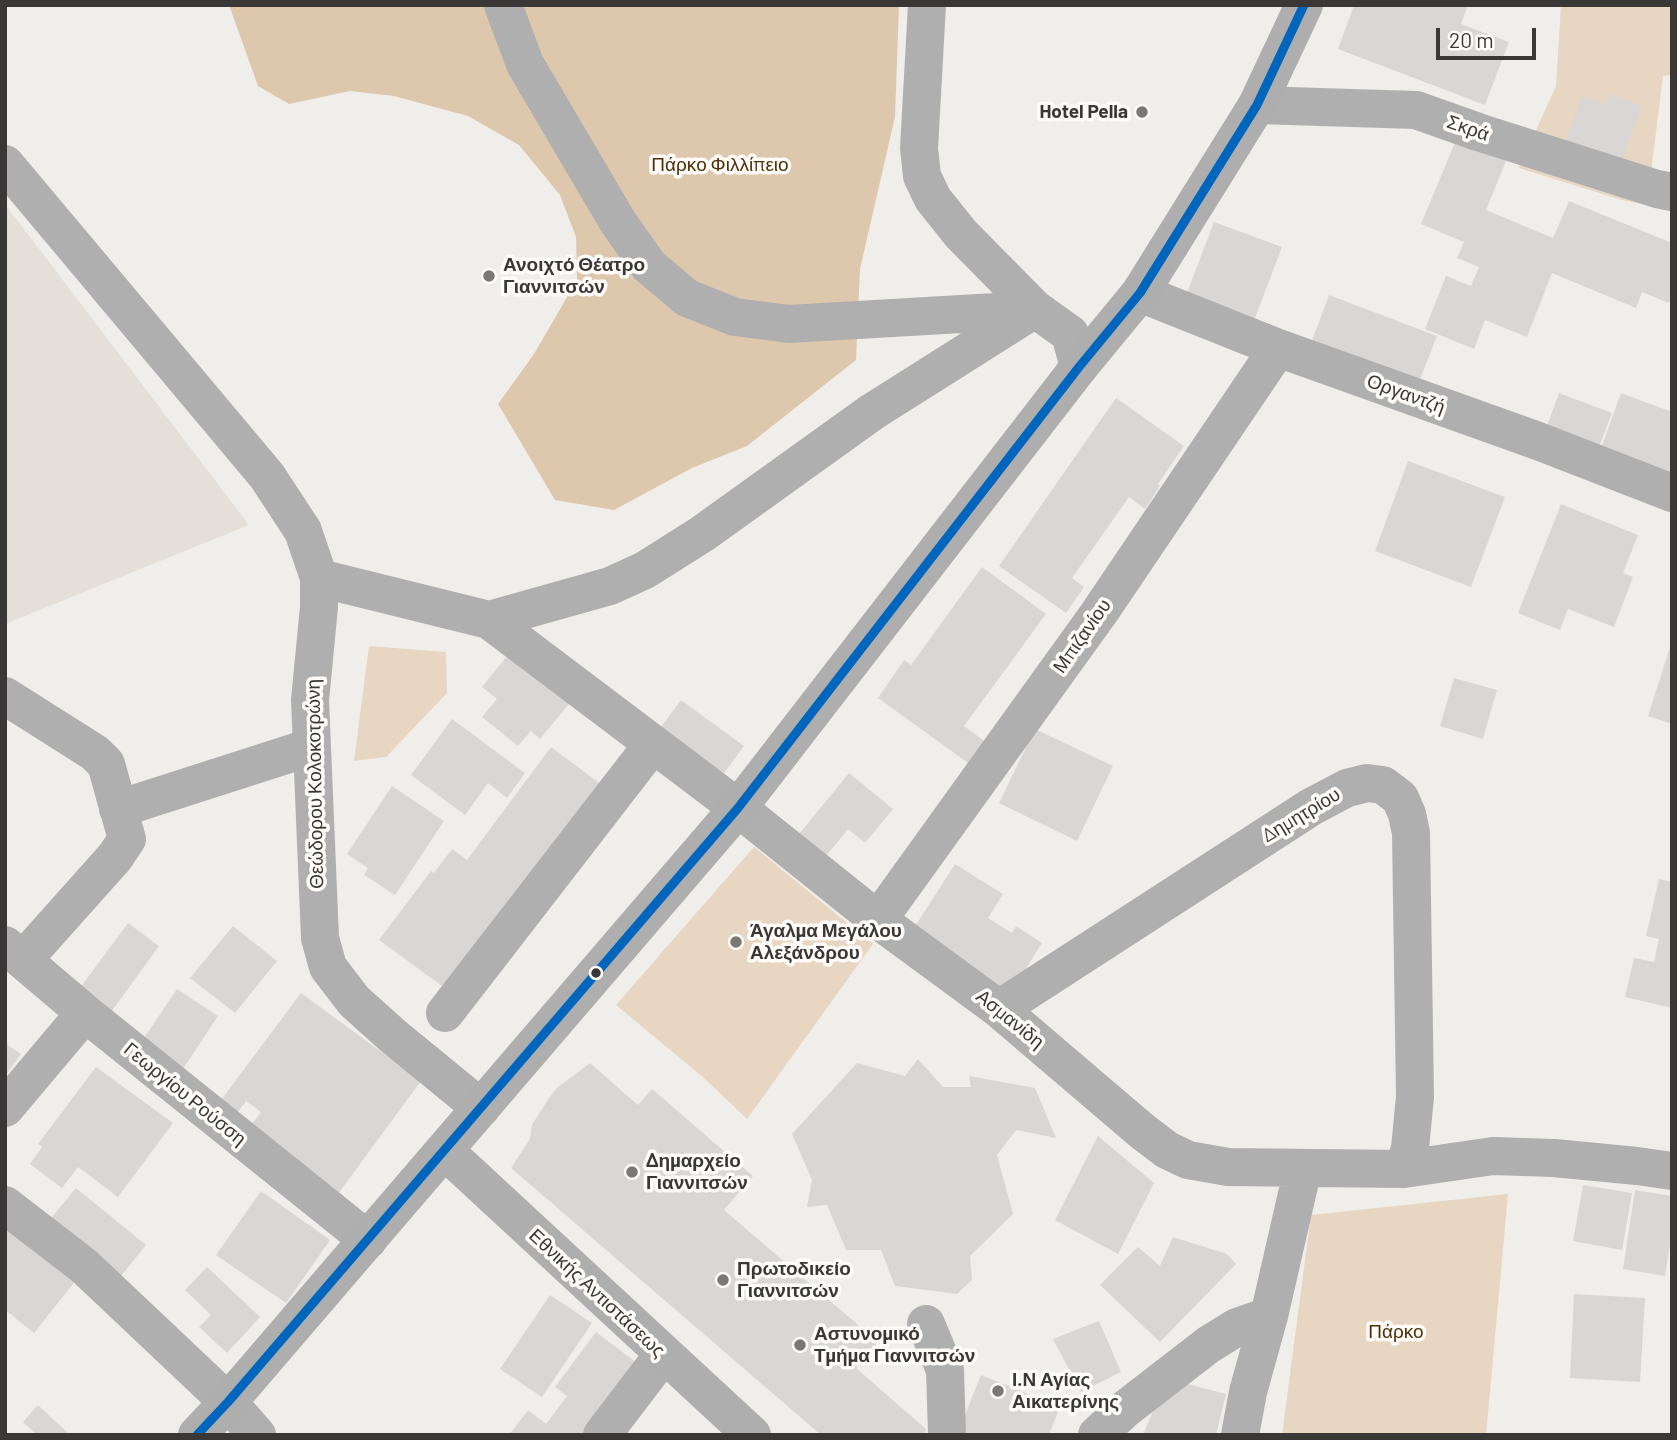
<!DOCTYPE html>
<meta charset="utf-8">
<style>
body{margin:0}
#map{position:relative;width:1677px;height:1440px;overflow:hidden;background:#f0eeeb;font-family:Barlow,sans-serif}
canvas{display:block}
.frame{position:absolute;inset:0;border:7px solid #393836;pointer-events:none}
.scale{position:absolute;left:1436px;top:28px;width:100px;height:32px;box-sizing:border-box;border:4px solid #393836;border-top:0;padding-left:9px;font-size:21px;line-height:24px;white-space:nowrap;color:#393836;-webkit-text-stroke:5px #fefbf8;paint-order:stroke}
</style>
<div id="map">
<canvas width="1677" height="1440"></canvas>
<div class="frame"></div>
<div class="scale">20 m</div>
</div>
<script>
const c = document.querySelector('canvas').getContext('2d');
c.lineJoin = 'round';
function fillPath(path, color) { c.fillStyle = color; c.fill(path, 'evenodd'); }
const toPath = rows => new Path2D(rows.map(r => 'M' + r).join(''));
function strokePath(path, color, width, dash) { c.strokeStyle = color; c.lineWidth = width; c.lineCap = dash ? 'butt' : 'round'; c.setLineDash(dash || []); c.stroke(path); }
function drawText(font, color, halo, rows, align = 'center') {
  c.font = font + ' Barlow,sans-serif'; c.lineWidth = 7; c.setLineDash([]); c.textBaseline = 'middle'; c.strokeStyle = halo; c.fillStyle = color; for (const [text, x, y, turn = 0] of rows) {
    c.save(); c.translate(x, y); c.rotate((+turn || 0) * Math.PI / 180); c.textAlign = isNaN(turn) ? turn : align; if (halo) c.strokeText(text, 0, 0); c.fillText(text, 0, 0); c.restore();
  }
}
const built = toPath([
 [5,204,249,525,5,624]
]);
const green = toPath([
 [1561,5,1672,5,1672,75,1663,76,1647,205,1622,200,1519,168,1556,86],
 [369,646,446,652,447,693,386,757,354,761],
 [754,847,873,944,747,1119,705,1079,616,1005],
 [1508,1194,1486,1435,1282,1435,1311,1215]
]);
const forest = toPath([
 [229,5,899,5,895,117,860,269,856,360,747,446,692,468,614,510,555,500,498,404,534,354,577,280,576,237,560,195,519,145,468,116,394,96,350,91,289,104,258,86]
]);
const building = toPath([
 [1354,5,1468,5,1461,24,1509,42,1485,105,1338,49],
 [1610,94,1642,106,1617,171,1562,150,1582,96,1605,105],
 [1456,140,1506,161,1486,210,1553,238,1569,201,1672,243,1672,296,1669,303,1642,292,1636,308,1552,273,1527,337,1485,320,1474,349,1425,329,1446,276,1471,286,1479,267,1457,258,1464,242,1421,224],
 [1214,222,1282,247,1255,318,1187,293],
 [1329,295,1437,336,1415,392,1308,351],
 [1559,393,1612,413,1594,460,1542,440],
 [1621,393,1672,412,1672,482,1599,454],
 [1116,398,1184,446,1158,484,1160,486,1145,509,1129,497,1072,578,1084,587,1066,613,999,566],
 [1408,461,1505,497,1471,587,1375,551],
 [1561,504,1638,535,1623,573,1633,577,1614,627,1568,609,1560,630,1518,613],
 [982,567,1046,614,964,726,991,746,975,768,878,698,904,660,911,665],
 [1671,644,1672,645,1672,724,1648,716],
 [512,650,573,699,540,739,531,731,518,746,482,717,497,699,482,687],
 [1454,678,1497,690,1483,739,1440,726],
 [681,700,744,746,716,784,653,738],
 [452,719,525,773,507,798,488,783,465,815,411,775],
 [1035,729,1113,766,1077,841,999,803],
 [551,747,606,788,453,994,379,940,431,871,434,873,452,849,467,860],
 [849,773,893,809,865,843,848,829,822,861,795,839],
 [392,786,444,821,395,895,364,875,368,868,347,854],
 [955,864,1003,894,988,918,1012,933,1016,926,1042,943,1010,994,912,931],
 [1659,879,1672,882,1672,1008,1625,997,1634,958,1654,962,1659,939,1646,936],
 [128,923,159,946,109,1015,77,992],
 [233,926,277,961,235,1013,190,978],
 [177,989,218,1016,179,1075,138,1047],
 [301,993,421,1081,335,1198,246,1132,261,1112,246,1101,232,1120,215,1108],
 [5,1043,21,1054,5,1076],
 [918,1059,943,1087,971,1087,969,1076,1035,1088,1056,1138,1016,1130,997,1155,1013,1214,970,1256,972,1280,957,1294,895,1286,881,1250,846,1250,827,1205,807,1207,812,1180,792,1134,857,1063,905,1076],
 [590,1063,638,1105,652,1089,753,1176,724,1210,878,1342,856,1368,926,1429,924,1435,821,1435,511,1168,530,1139,532,1125,549,1098,558,1087],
 [96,1067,173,1123,118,1197,78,1167,62,1188,30,1164,42,1147,38,1144],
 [1098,1136,1154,1183,1118,1254,1055,1220],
 [1583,1185,1632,1193,1622,1250,1573,1241],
 [76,1188,146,1245,121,1276,51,1218],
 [1635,1190,1672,1196,1672,1232,1665,1276,1623,1269],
 [261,1191,330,1240,286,1303,216,1255],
 [5,1215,80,1275,34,1333,5,1310],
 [1173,1237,1227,1254,1236,1264,1160,1342,1100,1285,1138,1247,1160,1266],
 [207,1267,260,1317,227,1353,199,1327,211,1315,185,1290],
 [1574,1294,1645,1298,1640,1382,1570,1378],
 [550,1295,592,1323,542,1397,500,1369],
 [1099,1321,1121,1372,1081,1392,1053,1339],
 [596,1332,637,1363,582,1435,509,1435,528,1410,546,1424,567,1396,555,1387],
 [981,1375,1060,1407,1049,1435,972,1435,959,1430],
 [1184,1383,1226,1394,1216,1435,1143,1435,1159,1397],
 [38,1405,70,1435,37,1435,23,1422]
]);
const minor = toPath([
 [503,5,525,64,618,222,649,266,687,298,735,317,789,324,1030,310],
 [927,5,919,148,922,176,933,199,961,234,1035,309,1070,334,1079,367],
 [1257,105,1416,110,1478,132,1657,189,1672,192],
 [1140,293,1278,348,1538,441,1672,493],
 [319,578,489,620,610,586,645,570,702,534,872,412,1035,309],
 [489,620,738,808,878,920,999,1009,1142,1131,1167,1150,1188,1160,1228,1167,1404,1169,1493,1156,1554,1158,1637,1166,1672,1171],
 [5,696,95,753,106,764,127,839,115,857,23,960],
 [118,809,311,747],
 [878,920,1099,613,1278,348],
 [5,945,85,1013,368,1240],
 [999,1009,1311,807,1347,788,1367,783,1383,785,1400,798,1407,814,1411,833,1415,1097,1410,1148,1404,1169],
 [445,1013,653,744],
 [5,1108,85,1013],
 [5,1205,84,1266,228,1402,257,1435],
 [926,1324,945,1370,947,1435],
 [602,1435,663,1355],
 [1097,1435,1124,1410,1208,1345,1237,1327,1269,1316],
 [1240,1435,1248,1392,1269,1316,1303,1168]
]);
const tertiary = toPath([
 [5,164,267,476,303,531,319,578,319,607,310,700,320,938,328,967,354,1001,393,1036,481,1108]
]);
const secondary = toPath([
 [445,1151,752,1435],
 [197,1435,228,1402,738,808,1079,367,1140,293,1257,105,1304,5]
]);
const bus1 = toPath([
 [197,1435,228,1402,738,808,1079,367,1140,293,1257,105,1304,5]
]);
const markers = [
 [1142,112,7,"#797875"],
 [489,276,7,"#797875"],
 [736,942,7,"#797875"],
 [596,973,6,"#393836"],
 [632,1172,7,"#797875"],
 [723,1280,7,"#797875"],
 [800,1345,7,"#797875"],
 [998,1391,7,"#797875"]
];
const poiNames = [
 ["Hotel Pella",1128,112,"right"],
 ["Ανοιχτό Θέατρο",503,265],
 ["Γιαννιτσών",503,287],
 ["Άγαλμα Μεγάλου",750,931],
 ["Αλεξάνδρου",750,953],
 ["Δημαρχείο",646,1161],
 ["Γιαννιτσών",646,1183],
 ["Πρωτοδικείο",737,1269],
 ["Γιαννιτσών",737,1291],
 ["Αστυνομικό",814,1334],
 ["Τμήμα Γιαννιτσών",814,1356],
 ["Ι.Ν Αγίας",1012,1380],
 ["Αικατερίνης",1012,1402]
];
const streetNames = [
 ["Σκρά",1468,128,19],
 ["Οργαντζή",1406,394,20],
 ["Μπιζανίου",1082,636,-55],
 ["Θεώδορου Κολοκοτρώνη",315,784,-91],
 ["Δημητρίου",1301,815,-31],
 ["Ασμανίδη",1010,1019,39],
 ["Γεωργίου Ρούσση",185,1094,39],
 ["Εθνικής Αντιστάσεως",597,1293,43]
];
const parkNames = [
 ["Πάρκο Φιλλίπειο",720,165],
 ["Πάρκο",1396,1332]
];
fillPath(built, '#e4dfd9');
fillPath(green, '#e7d6c2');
fillPath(forest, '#dec8ad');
fillPath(building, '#d9d7d5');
strokePath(minor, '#afafaf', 38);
strokePath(tertiary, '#afafaf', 38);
strokePath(secondary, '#afaeae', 38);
strokePath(bus1, '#0065bd', 9);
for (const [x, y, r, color] of markers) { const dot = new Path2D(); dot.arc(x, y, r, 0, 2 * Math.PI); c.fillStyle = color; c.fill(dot); strokePath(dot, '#fefbf8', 2.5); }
drawText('bold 19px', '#393836', '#fefbf8', poiNames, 'left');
drawText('19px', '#393836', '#fefbf8', streetNames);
drawText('19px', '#4b310a', '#fefbf8', parkNames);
</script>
